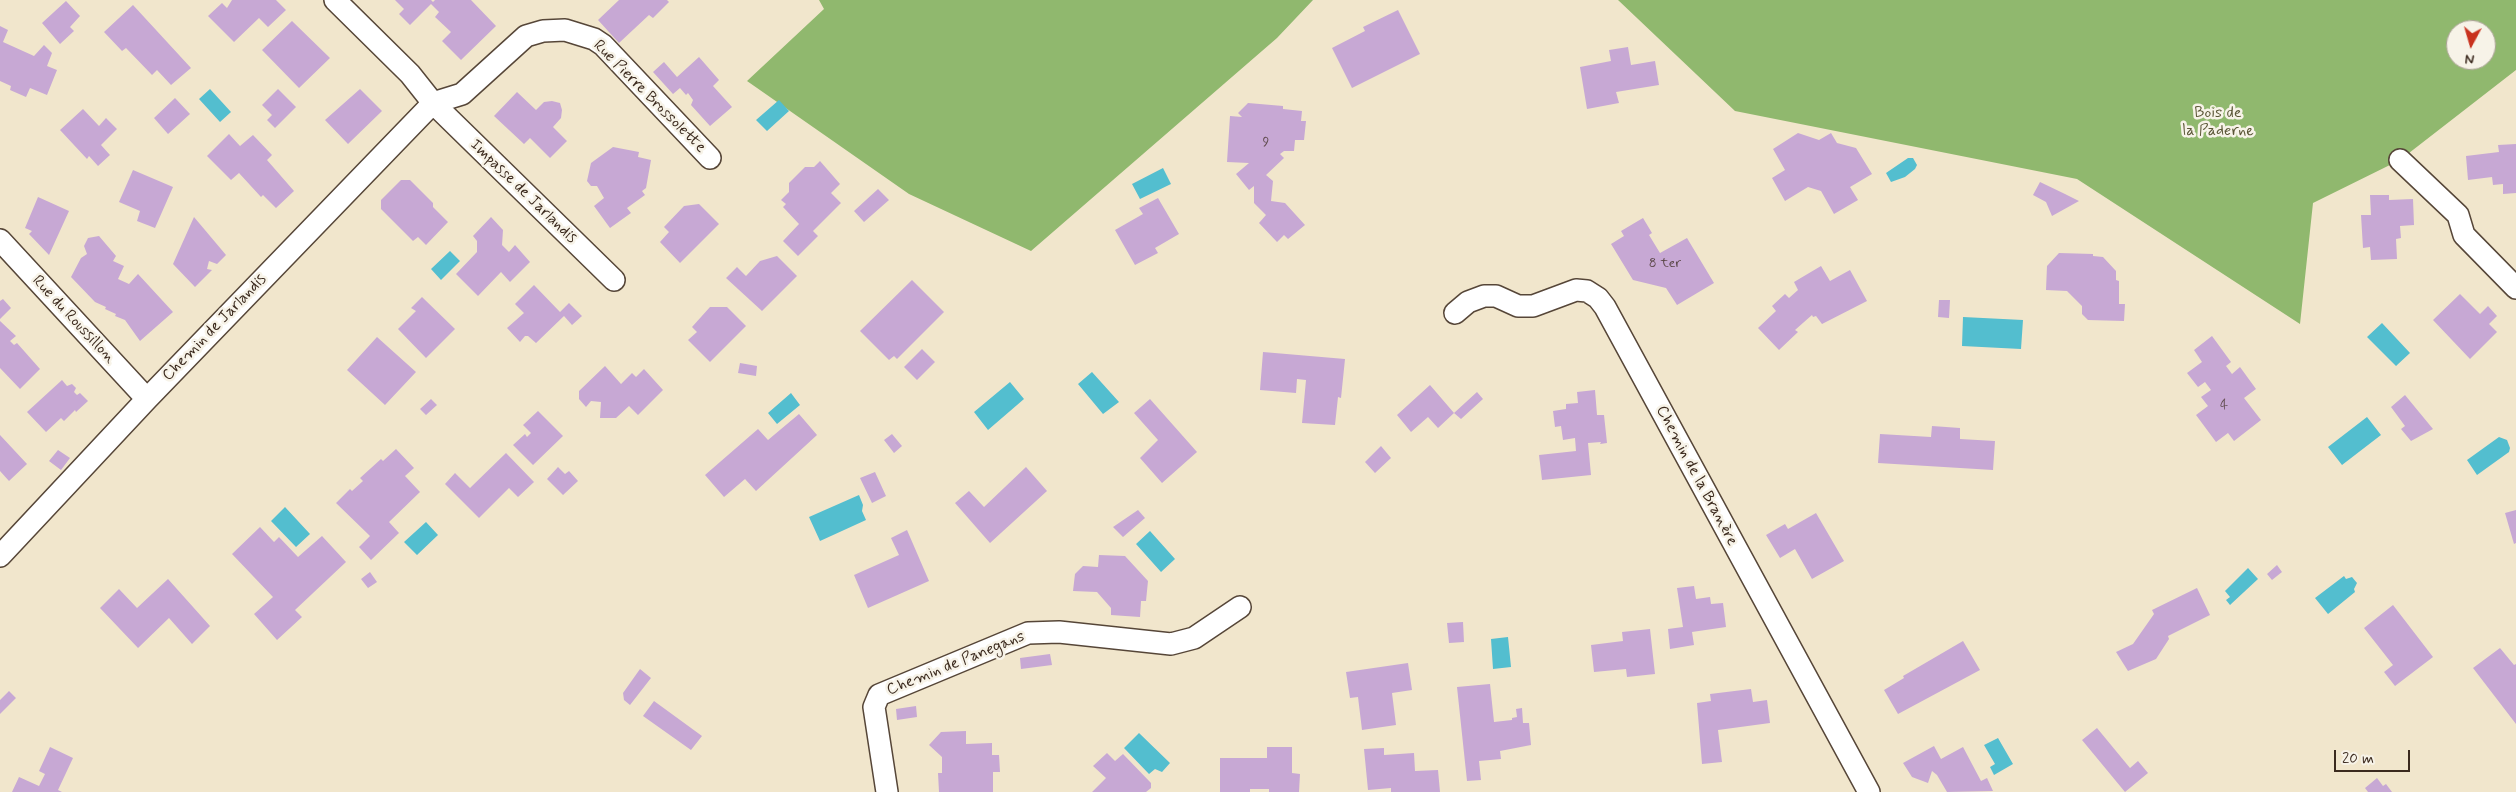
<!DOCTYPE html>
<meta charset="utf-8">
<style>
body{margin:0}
#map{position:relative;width:2516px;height:792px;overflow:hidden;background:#f1e6cc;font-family:Mynerve,sans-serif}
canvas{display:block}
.north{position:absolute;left:2446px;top:20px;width:50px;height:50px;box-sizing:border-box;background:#f7f3e8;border:1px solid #aca397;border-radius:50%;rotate:186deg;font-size:14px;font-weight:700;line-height:20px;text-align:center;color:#3b2a1e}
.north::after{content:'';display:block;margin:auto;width:18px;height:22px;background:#c8321e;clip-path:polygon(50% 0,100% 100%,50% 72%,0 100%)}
.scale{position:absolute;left:2334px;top:750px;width:76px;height:22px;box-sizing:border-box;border:2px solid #3b2a1e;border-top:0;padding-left:6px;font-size:15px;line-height:18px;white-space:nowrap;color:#3b2a1e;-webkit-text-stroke:4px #f7f3e8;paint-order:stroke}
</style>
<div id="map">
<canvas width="2516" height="792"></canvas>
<div class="north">N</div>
<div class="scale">20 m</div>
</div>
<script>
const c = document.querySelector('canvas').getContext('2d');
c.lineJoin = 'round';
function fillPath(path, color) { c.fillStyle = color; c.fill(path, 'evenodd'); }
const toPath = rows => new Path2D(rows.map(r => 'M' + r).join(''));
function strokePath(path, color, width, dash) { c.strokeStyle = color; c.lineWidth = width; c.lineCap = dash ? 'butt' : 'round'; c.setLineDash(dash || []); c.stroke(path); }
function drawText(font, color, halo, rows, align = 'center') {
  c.font = font + ' Mynerve,sans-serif'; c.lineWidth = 5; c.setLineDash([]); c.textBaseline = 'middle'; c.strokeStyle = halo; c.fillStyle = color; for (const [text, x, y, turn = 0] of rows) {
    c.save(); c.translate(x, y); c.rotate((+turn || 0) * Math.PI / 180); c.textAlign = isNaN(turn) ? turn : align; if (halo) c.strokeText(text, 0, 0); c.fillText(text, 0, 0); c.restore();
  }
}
const forest = toPath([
 [819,0,1313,0,1277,38,1031,251,909,194,747,81,824,9],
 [1618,0,2516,0,2516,70,2400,160,2313,203,2300,324,2077,179,1735,111],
 [2456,30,2486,30,2486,60,2456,60]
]);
const water = toPath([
 [210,89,231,112,220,122,199,99],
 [779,100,789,111,767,131,756,120],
 [1908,158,1913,158,1917,165,1915,169,1905,177,1891,182,1886,173],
 [1163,168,1171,184,1140,199,1132,184],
 [450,251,460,261,441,280,431,269],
 [1963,317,2023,320,2021,349,1962,346],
 [2382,323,2410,353,2396,366,2367,337],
 [1092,372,1119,402,1103,414,1078,384],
 [1010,382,1024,399,988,430,974,412],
 [791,393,800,405,777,424,768,413],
 [2367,417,2381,435,2342,465,2328,447],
 [2499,437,2507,440,2510,448,2509,452,2477,475,2467,460],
 [859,495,863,505,862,511,866,520,820,541,809,517],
 [285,507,310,534,296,547,271,521],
 [426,522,438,535,417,555,404,542],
 [1150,531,1175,559,1161,572,1136,544],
 [2248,568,2258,579,2230,605,2226,600,2230,597,2225,591],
 [2344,576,2346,579,2352,577,2357,583,2354,589,2355,592,2328,614,2315,598],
 [1508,637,1511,667,1493,669,1491,639],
 [1139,733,1170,763,1162,772,1155,769,1149,774,1124,748],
 [1998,738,2013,764,1994,775,1990,767,1995,764,1984,745]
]);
const building = toPath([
 [232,0,276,0,286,10,268,27,259,18,234,42,208,16,222,3,227,8],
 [395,0,431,0,433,2,435,0,471,0,496,26,461,60,442,41,451,32,435,17,439,12,431,4,410,25,399,14,404,9],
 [619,0,667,0,669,2,653,18,649,15,619,43,598,20],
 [66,1,80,16,70,27,74,31,60,44,42,23],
 [133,5,191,68,171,85,157,70,152,75,126,48,122,51,104,32],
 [1398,10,1420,54,1352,88,1332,48,1365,31,1363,27],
 [292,21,330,58,299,88,262,50],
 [0,26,8,30,3,42,34,56,44,45,52,53,47,66,57,70,47,95,30,88,26,97,10,90,11,86,0,81],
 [1628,47,1631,65,1655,61,1659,85,1616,92,1619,103,1587,109,1580,67,1611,61,1609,50],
 [699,57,719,80,713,86,732,107,710,126,691,105,693,100,688,93,686,95,680,88,673,94,653,72,664,62,677,77],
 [278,89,296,107,275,128,267,120,272,115,262,105],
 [360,89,382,111,348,144,325,120],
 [517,92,536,110,544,102,552,101,560,103,562,110,561,118,553,127,567,141,550,158,530,138,524,144,494,116],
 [175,98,190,114,168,134,154,118],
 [1248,103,1283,106,1283,109,1302,111,1301,121,1306,121,1304,140,1295,140,1294,151,1284,151,1280,154,1284,158,1266,175,1273,181,1271,201,1285,203,1305,225,1288,239,1284,235,1277,242,1259,223,1266,215,1254,203,1254,186,1249,190,1236,174,1249,163,1227,162,1230,116,1242,117,1238,113],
 [83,109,99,126,106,118,117,129,101,145,110,155,98,166,89,156,87,159,60,130],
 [1798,133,1819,140,1831,133,1837,143,1856,148,1872,174,1850,187,1858,200,1834,214,1821,191,1808,187,1785,201,1772,178,1785,170,1773,149],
 [229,134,240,146,253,135,272,155,267,160,294,191,276,208,263,195,261,197,239,173,231,180,207,156],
 [2516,144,2516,193,2503,194,2503,184,2493,185,2492,177,2468,180,2466,156,2499,152,2498,145],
 [613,147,639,152,638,157,651,160,646,188,642,191,645,195,627,208,631,213,610,228,594,206,604,198,597,186,591,186,587,181,591,163],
 [820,161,840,184,831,193,841,203,813,231,818,236,798,256,783,241,799,224,783,207,786,204,781,200,789,192,789,183,805,167,814,167],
 [133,170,173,187,155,228,137,221,140,211,119,202],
 [401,180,410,180,433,203,433,207,448,222,426,245,418,237,413,241,381,209,381,200],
 [2040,182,2065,194,2079,201,2052,216,2046,202,2033,195],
 [878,189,889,200,864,222,854,211],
 [2370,195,2389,195,2389,200,2413,199,2414,225,2400,226,2401,238,2396,239,2397,259,2371,260,2370,247,2363,248,2361,215,2371,215],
 [38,197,69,211,49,255,29,234,32,231,25,228],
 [1158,198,1179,234,1155,248,1158,253,1135,265,1115,230,1143,214,1139,208],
 [699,204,719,224,680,263,660,242,669,232,664,227,684,206],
 [194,217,226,255,217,264,209,261,207,269,212,270,195,287,173,264],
 [491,217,503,230,502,245,509,252,515,245,530,262,510,282,501,272,478,296,456,274,477,252,477,241,473,236],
 [1643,218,1652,233,1649,235,1660,253,1687,238,1714,283,1677,305,1666,288,1633,280,1611,244,1624,236,1621,231],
 [99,236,116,256,113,261,124,266,118,279,129,284,138,274,173,312,140,341,125,320,115,316,116,314,105,309,106,307,95,302,71,277,81,258,87,254,84,246,88,238],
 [2059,253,2093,254,2093,256,2103,257,2116,271,2116,280,2119,281,2119,304,2125,304,2124,321,2088,320,2082,314,2082,306,2067,291,2046,290,2047,266],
 [777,256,797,276,762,311,726,278,737,267,746,276,760,261],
 [1821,266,1830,281,1850,270,1867,301,1822,324,1816,316,1813,317,1812,315,1795,330,1798,332,1779,350,1758,328,1776,311,1772,306,1785,294,1789,298,1798,290,1794,282],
 [912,280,944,312,897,359,894,356,889,360,860,331],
 [534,285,560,312,569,303,582,316,572,325,564,316,536,343,528,336,525,336,520,342,507,328,524,313,515,304],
 [2460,294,2480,314,2488,306,2497,316,2489,324,2497,332,2470,359,2433,320],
 [422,297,455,329,426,358,398,329,416,311,411,308],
 [3,299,11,308,0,319,0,301],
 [1939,300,1950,300,1949,318,1938,317],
 [710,307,727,307,746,326,710,362,688,340,697,332,692,327],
 [0,321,16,336,10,341,14,345,17,343,40,369,20,389,0,368],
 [2212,336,2231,362,2226,366,2232,374,2240,367,2256,389,2244,398,2261,420,2234,441,2228,433,2216,442,2196,415,2208,406,2201,397,2211,390,2205,382,2198,387,2187,373,2202,362,2194,350],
 [377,337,416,372,385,405,347,370],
 [922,349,935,362,917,380,904,367],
 [1263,352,1345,359,1341,398,1338,397,1335,425,1302,423,1306,380,1297,379,1296,393,1260,390],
 [740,363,757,366,756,376,738,373],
 [605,366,621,384,632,373,636,377,644,369,663,390,638,415,629,406,616,418,600,418,601,402,591,401,586,407,579,399,579,391],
 [62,380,67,386,72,384,76,388,74,392,77,395,80,393,88,401,76,412,75,410,64,421,61,418,46,432,27,412],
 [1430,385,1454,413,1438,428,1428,417,1411,432,1397,415],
 [1595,390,1597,415,1604,415,1607,443,1600,444,1601,442,1588,443,1591,475,1542,480,1539,455,1576,451,1575,438,1563,440,1561,426,1555,427,1553,411,1566,409,1566,404,1578,403,1577,392],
 [1477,392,1483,399,1461,419,1454,413],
 [2405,395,2433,429,2411,441,2401,429,2405,426,2391,407],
 [431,399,437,405,426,415,420,409],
 [1150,399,1197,452,1162,483,1140,458,1158,440,1134,413],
 [538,411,563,436,533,465,513,445,525,434,527,437,531,433,523,425],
 [799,414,817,435,756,491,745,479,724,497,705,475,758,429,768,440],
 [1932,426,1960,428,1960,439,1995,441,1993,470,1878,463,1880,434,1931,437],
 [892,434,902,446,894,453,884,440],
 [0,435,27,464,9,481,0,471],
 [1381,446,1391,458,1375,473,1365,462],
 [396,449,414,468,405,476,420,492,389,522,399,533,371,560,359,547,370,536,336,503,350,489,352,491,363,481,360,478,381,459,383,461],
 [58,450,70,458,61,470,49,461],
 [506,453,534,482,518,497,509,488,479,518,445,484,455,473,470,488],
 [558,467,565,474,569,471,578,481,563,495,547,479],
 [1026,467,1047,491,990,543,955,503,969,491,984,507],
 [875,472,886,496,872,503,860,478],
 [1138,510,1145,518,1123,537,1113,527],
 [2516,510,2516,543,2514,544,2505,513],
 [1816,513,1844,561,1812,579,1795,549,1780,558,1766,535,1785,524,1788,529],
 [260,527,274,542,279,537,298,557,322,536,346,562,295,610,302,617,277,640,254,614,273,597,232,554],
 [907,530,929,581,868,608,854,575,899,555,891,538],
 [1099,555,1125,556,1148,581,1146,601,1141,601,1140,617,1111,615,1111,608,1097,592,1073,591,1075,574,1083,566,1098,567],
 [2277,565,2282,572,2272,580,2267,574],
 [370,572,377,582,368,588,361,579],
 [168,579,210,626,192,644,169,618,138,648,100,608,119,589,137,608],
 [1694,586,1696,599,1710,597,1711,604,1723,603,1726,627,1692,632,1694,645,1670,649,1668,629,1683,627,1677,588],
 [2197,588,2210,615,2168,636,2169,639,2156,659,2128,671,2116,652,2133,644,2154,614,2152,610],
 [2393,605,2433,657,2395,686,2384,672,2393,665,2364,628],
 [1463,622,1464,642,1449,643,1447,623],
 [1650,629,1655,674,1627,677,1626,669,1594,672,1591,645,1623,641,1622,632],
 [1963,641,1980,670,1898,714,1884,690,1904,678,1903,676],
 [2500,648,2514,665,2516,664,2516,724,2473,668],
 [1050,654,1052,665,1021,669,1020,658],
 [1408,663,1412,690,1392,693,1396,725,1362,730,1358,697,1350,698,1346,672],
 [640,669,651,678,630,705,624,700,623,693],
 [1490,684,1494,722,1512,720,1512,718,1517,717,1516,709,1522,708,1523,723,1529,723,1531,745,1500,751,1501,759,1479,761,1481,780,1467,781,1457,687],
 [1751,689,1753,702,1767,700,1770,723,1718,730,1722,762,1702,764,1697,703,1711,701,1710,694],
 [9,691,16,698,0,714,0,700],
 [654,701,702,736,691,750,643,716],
 [916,706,917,717,897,720,896,709],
 [2097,728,2130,768,2138,761,2148,773,2125,792,2082,740],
 [966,731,966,744,992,743,992,755,999,755,1000,772,993,772,993,792,939,792,938,773,942,773,942,757,929,745,941,732],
 [1934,746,1941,759,1963,747,1981,781,1987,778,1993,791,1947,792,1937,775,1932,771,1928,783,1912,777,1903,763],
 [50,747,73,758,58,790,62,792,12,792,19,777,39,786,45,774,39,771],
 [1267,747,1292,747,1292,773,1300,774,1299,792,1269,792,1269,789,1250,789,1250,792,1220,792,1220,758,1267,758],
 [1384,748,1384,755,1414,753,1415,771,1438,770,1440,792,1391,792,1391,788,1368,790,1364,749],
 [1107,753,1115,761,1123,754,1151,783,1151,788,1146,792,1092,792,1106,778,1093,766],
 [2377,778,2383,786,2386,784,2392,792,2368,792,2365,788]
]);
const minor = toPath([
 [335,0,410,74,433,103,614,280],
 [2400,160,2458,215,2464,235,2516,288],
 [0,240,147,399],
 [1455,313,1468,302,1484,296,1496,296,1518,306,1533,306,1576,290,1587,291,1598,298,1605,307,1869,792],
 [0,556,147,399,433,103,462,94,526,36,543,31,565,30,594,39,603,45,710,158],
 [887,792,874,707,879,695,1028,633,1059,632,1171,644,1194,638,1240,607]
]);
const numberNames = [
 ["9",1266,143],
 ["8 ter",1665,264],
 ["4",2224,406]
];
const streetNames = [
 ["Rue Pierre Brossolette",649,97,45],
 ["Impasse de Jarlandis",523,192,44],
 ["Rue du Roussillon",73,320,47],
 ["Chemin de Jarlandis",215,328,-46],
 ["Chemin de la Branère",1696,476,62],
 ["Chemin de Panegans",956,664,-22]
];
const parkNames = [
 ["Bois de",2218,114],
 ["la Paderne",2218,132]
];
fillPath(forest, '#90b86e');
fillPath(water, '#53becf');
fillPath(building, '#c7a8d4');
strokePath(minor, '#564638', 24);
strokePath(minor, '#fff', 21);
drawText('14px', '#5e4a4c', null, numberNames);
drawText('16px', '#3b2a1e', '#f7f3e8', streetNames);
drawText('16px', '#5a5636', '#f7f3e8', parkNames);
</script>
